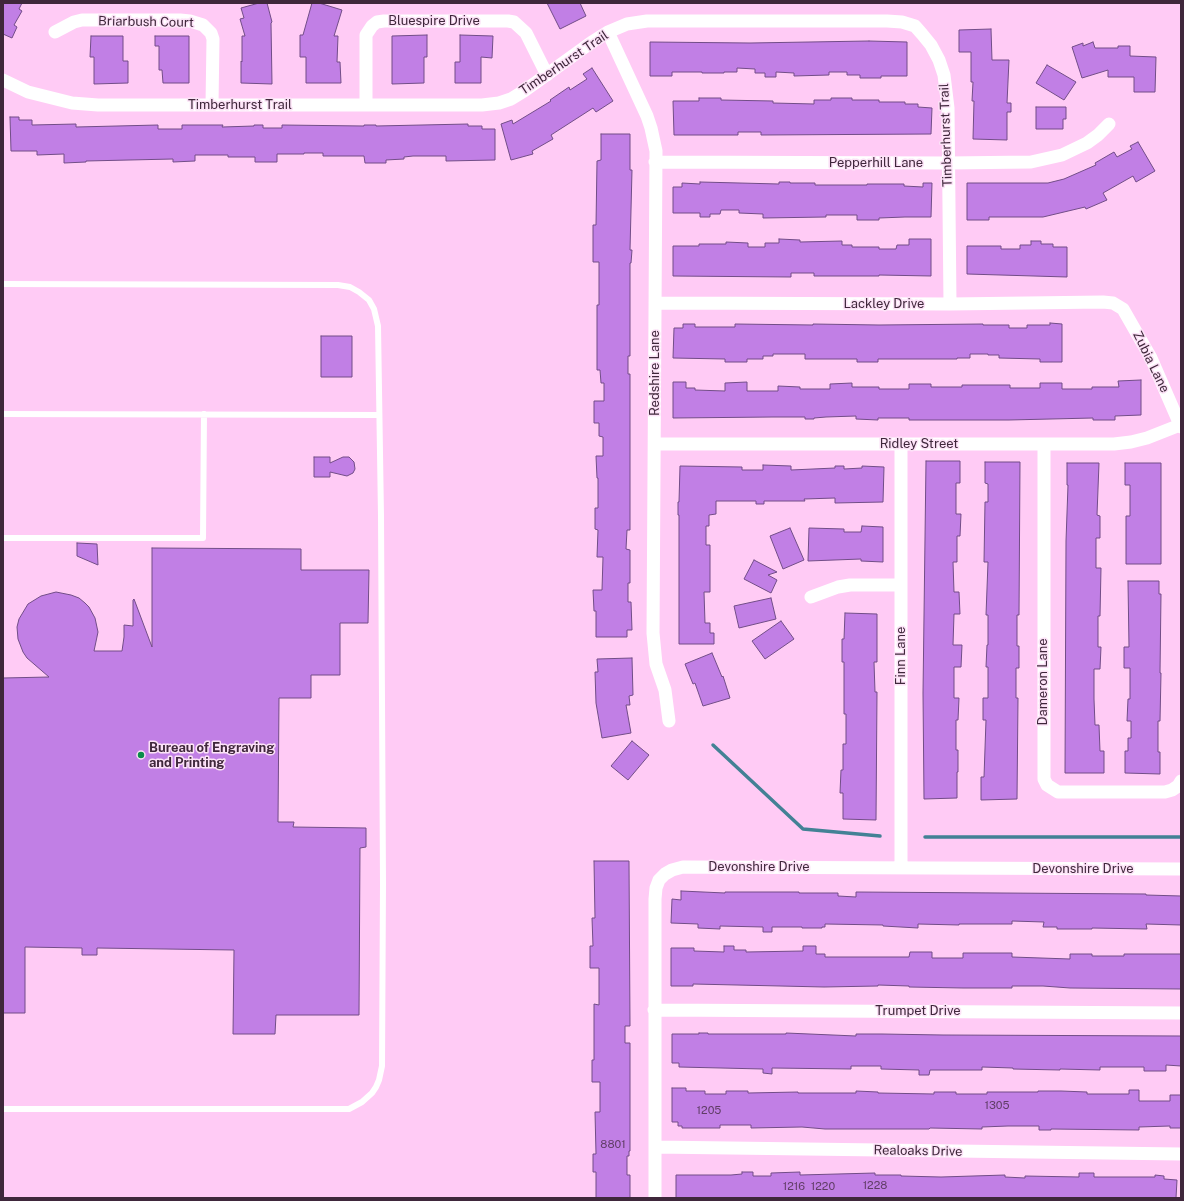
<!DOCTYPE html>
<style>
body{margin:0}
#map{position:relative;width:1184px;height:1201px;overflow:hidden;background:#ffcbf5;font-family:"Public Sans",sans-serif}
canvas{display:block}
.frame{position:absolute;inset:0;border:4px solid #3f273b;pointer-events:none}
</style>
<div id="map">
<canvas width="1184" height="1201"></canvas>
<div class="frame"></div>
</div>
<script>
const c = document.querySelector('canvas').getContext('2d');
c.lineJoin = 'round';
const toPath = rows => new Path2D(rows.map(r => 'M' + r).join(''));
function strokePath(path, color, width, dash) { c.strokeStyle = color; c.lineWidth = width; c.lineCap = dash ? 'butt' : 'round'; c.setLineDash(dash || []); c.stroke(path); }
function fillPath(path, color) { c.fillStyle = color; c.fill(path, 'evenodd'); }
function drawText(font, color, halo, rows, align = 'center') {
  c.font = font + ' "Public Sans",sans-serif'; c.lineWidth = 3; c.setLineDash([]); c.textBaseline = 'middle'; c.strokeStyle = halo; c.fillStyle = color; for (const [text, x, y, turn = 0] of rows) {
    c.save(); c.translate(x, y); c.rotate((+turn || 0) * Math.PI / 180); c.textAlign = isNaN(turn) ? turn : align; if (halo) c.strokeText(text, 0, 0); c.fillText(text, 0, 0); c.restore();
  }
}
const stream = toPath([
 [713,745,803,829,880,836],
 [925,837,1181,837]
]);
const building = toPath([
 [3,3,22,3,19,9,22,11,14,25,17,27,12,38,3,34,3,3],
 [259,3,267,3,272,22,271,23,272,84,241,83,241,61,242,62,242,36,245,36,240,19,244,18,241,8,259,3],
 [312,3,319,3,342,10,334,36,338,36,337,62,340,62,341,83,306,83,306,57,300,57,300,35,303,35,312,3],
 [547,3,580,3,586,16,560,29,547,3],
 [991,29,992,60,1009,60,1007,103,1011,103,1011,112,1007,112,1007,140,973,139,974,101,972,101,973,82,971,82,971,52,959,52,959,30,991,29],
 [427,35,427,57,424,57,424,83,392,84,392,36,427,35],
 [460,35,493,36,492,58,481,57,481,83,455,83,455,62,460,62,460,35],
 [91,36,123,36,123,61,128,61,128,83,94,84,94,57,90,57,91,36],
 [155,36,189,36,189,83,163,83,162,70,159,70,159,46,155,46,155,36],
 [869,41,907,42,907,76,881,76,881,78,860,78,860,75,847,75,847,72,829,72,829,75,794,76,794,73,776,72,776,77,765,77,765,73,755,73,755,69,737,68,737,72,724,72,724,73,702,73,702,72,672,72,672,76,650,76,650,42,750,43,869,41],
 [1093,42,1095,48,1118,48,1118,46,1130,46,1130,56,1156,57,1155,92,1134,92,1134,77,1108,77,1108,70,1082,78,1072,47,1083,43,1083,46,1093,42],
 [1047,65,1076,82,1064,100,1036,83,1047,65],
 [592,68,613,101,596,112,593,108,551,135,553,139,532,151,533,154,511,160,501,124,512,120,513,124,551,101,550,100,569,87,570,90,587,79,583,74,592,68],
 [699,98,721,98,721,100,773,101,773,103,814,104,814,100,831,100,831,98,852,98,852,100,879,100,879,102,905,102,905,104,918,104,918,107,932,108,931,134,761,135,761,132,738,132,738,135,674,135,673,101,699,101,699,98],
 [1036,107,1066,107,1066,119,1063,119,1063,129,1036,129,1036,107],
 [10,117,19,117,19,120,32,120,32,125,76,124,76,127,158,125,158,129,182,129,182,125,223,125,222,127,254,126,254,125,263,125,263,128,282,128,282,125,364,126,364,125,376,125,376,126,468,124,468,126,482,126,482,129,495,129,495,160,446,161,446,156,413,156,404,157,404,159,386,160,386,163,365,163,364,156,323,156,323,153,304,153,304,154,277,154,277,162,255,162,255,157,228,157,228,155,195,155,195,161,173,162,173,159,86,161,86,162,64,163,64,154,37,155,37,151,11,151,10,117],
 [601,134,630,134,630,170,632,170,630,250,632,250,631,263,630,263,630,356,628,356,628,374,630,374,630,530,627,530,626,549,630,550,630,583,628,583,628,602,631,602,632,630,627,630,627,637,596,637,596,611,594,611,593,590,602,590,603,557,597,557,598,530,595,529,595,508,598,508,598,478,597,478,596,456,603,456,603,437,599,436,599,423,594,423,594,401,604,401,604,383,601,383,600,370,597,370,597,305,599,305,599,262,593,262,593,225,596,225,597,161,601,160,601,134],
 [1138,142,1155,171,1136,182,1133,176,1103,193,1107,200,1086,209,1085,207,1043,217,989,217,989,220,967,220,967,183,1048,183,1064,179,1096,165,1095,163,1114,152,1117,157,1132,149,1130,146,1138,142],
 [700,182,779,184,779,182,790,182,790,183,815,183,815,185,867,185,867,184,904,184,904,186,923,187,923,183,932,183,931,217,905,217,879,218,879,220,857,220,857,215,826,215,826,217,763,218,763,214,739,213,739,210,721,210,720,214,710,214,710,217,700,217,700,213,673,213,673,187,682,187,682,183,700,184,700,182],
 [779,239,800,240,800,242,842,241,842,245,852,245,852,247,879,247,879,249,896,249,897,245,909,245,909,239,931,239,931,276,879,275,879,276,814,276,814,273,791,273,791,277,673,276,673,246,699,246,699,244,726,244,726,242,748,243,748,247,765,247,765,243,779,243,779,239],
 [1031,241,1041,241,1041,244,1053,244,1053,247,1067,247,1067,277,967,274,967,246,1001,246,1001,249,1020,249,1020,245,1031,245,1031,241],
 [1050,323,1062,324,1062,362,1040,362,1040,359,999,358,999,355,988,355,988,354,970,354,970,358,957,358,957,359,878,359,878,362,857,362,857,359,805,359,805,354,773,354,773,356,763,356,763,359,747,359,747,362,725,362,725,359,673,358,674,328,683,328,683,324,695,324,695,327,735,327,735,324,813,325,813,324,879,325,983,324,983,325,1009,325,1009,328,1027,328,1027,325,1050,325,1050,323],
 [321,336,352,336,352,377,321,377,321,336],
 [1141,380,1141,415,1115,416,1115,420,1093,420,1093,418,1009,420,909,420,909,418,878,418,878,420,856,419,856,416,826,417,814,418,814,419,805,419,805,417,773,417,673,418,673,382,686,382,686,388,695,388,695,390,725,391,725,383,747,382,747,391,778,391,778,386,800,387,800,389,830,389,830,384,852,383,852,387,879,387,879,389,909,389,909,384,931,384,931,387,962,387,962,385,1010,385,1010,388,1040,388,1040,383,1062,383,1062,389,1092,389,1092,387,1119,387,1118,381,1141,380],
 [314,457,330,457,330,463,343,457,349,457,354,462,355,469,353,473,347,476,330,472,330,477,314,477,314,457],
 [926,461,960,461,960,483,956,483,956,514,961,514,960,536,957,536,957,562,953,562,954,592,959,592,960,614,954,614,953,645,962,645,961,667,954,667,954,698,959,698,958,720,956,720,956,750,958,750,958,772,957,772,957,798,924,799,923,693,926,461],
 [985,462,1020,462,1019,615,1017,615,1017,646,1019,646,1019,668,1016,668,1016,698,1018,698,1017,799,981,800,981,777,984,777,986,720,983,720,983,698,988,698,988,667,986,667,987,645,988,645,988,615,986,615,988,562,984,562,985,502,988,502,988,484,985,483,985,462],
 [1067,463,1099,463,1097,515,1100,516,1100,538,1096,538,1096,568,1101,568,1100,616,1098,616,1098,647,1101,647,1100,669,1094,669,1094,699,1095,725,1099,725,1100,751,1104,751,1104,773,1065,773,1066,541,1068,485,1067,485,1067,463],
 [1125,463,1161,463,1161,564,1126,564,1126,516,1130,516,1130,485,1125,485,1125,463],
 [763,465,791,466,791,470,835,468,835,466,844,466,844,469,862,468,862,466,884,467,883,502,835,503,835,498,804,499,805,501,764,501,764,504,756,504,756,501,716,501,716,514,709,515,709,526,706,526,706,545,710,545,710,592,704,592,705,623,710,623,710,633,714,633,714,644,679,644,679,515,678,515,678,502,679,502,680,466,742,467,742,470,763,470,763,465],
 [862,526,883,527,883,562,861,561,861,559,808,561,809,528,844,529,844,532,861,532,862,526],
 [790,528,804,560,783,569,770,536,790,528],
 [77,543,97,544,98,565,77,556,77,543],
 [152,548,301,549,301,570,369,570,368,623,340,623,340,675,311,675,311,698,279,698,278,822,294,822,293,827,366,828,366,847,360,848,359,1015,276,1015,275,1034,233,1034,234,950,97,948,97,955,82,955,82,948,25,947,25,1013,3,1013,3,678,49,677,27,658,23,652,18,639,17,627,19,619,28,604,41,596,56,592,71,595,79,598,85,603,89,607,95,618,98,632,94,651,122,651,124,637,124,625,133,626,133,600,134,599,152,647,152,548],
 [754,560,777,572,768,575,777,580,771,593,744,579,754,560],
 [1128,581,1159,581,1159,594,1161,594,1160,673,1161,673,1160,721,1158,721,1158,752,1160,752,1160,774,1125,773,1125,751,1128,751,1128,738,1131,738,1131,721,1127,721,1128,699,1130,699,1130,668,1124,668,1124,647,1129,647,1128,581],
 [771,598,776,619,739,628,734,606,771,598],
 [845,613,877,614,877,662,874,662,875,692,877,692,876,820,843,819,843,793,840,793,841,770,843,770,843,744,846,744,846,714,844,714,844,662,842,662,842,639,844,639,845,613],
 [781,621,794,639,765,659,752,641,781,621],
 [712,653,722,677,723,676,730,698,703,706,695,683,693,684,685,664,712,653],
 [632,658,633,695,629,696,630,705,626,705,631,733,602,738,596,703,595,672,598,672,597,659,632,658],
 [632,741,649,755,628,780,611,766,632,741],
 [594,861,629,861,630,1026,625,1026,625,1043,630,1043,630,1151,629,1151,629,1156,627,1156,627,1175,630,1175,630,1198,596,1198,596,1172,593,1172,593,1154,596,1154,595,1112,600,1112,600,1082,592,1082,592,1060,594,1060,594,1004,599,1005,599,968,590,968,590,946,593,946,592,918,595,918,594,861],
 [681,891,725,893,725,892,799,892,799,893,838,893,838,896,856,897,856,892,1146,894,1146,895,1181,896,1181,925,1146,924,1147,929,1092,928,1092,929,1057,929,1057,927,1043,927,1044,922,1012,921,1012,924,959,924,959,925,918,924,918,928,883,926,883,925,825,924,825,927,822,927,822,928,802,928,802,927,772,927,772,932,763,932,763,927,720,926,720,929,698,928,698,924,671,923,672,899,681,900,681,891],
 [724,946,734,946,734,950,746,950,746,952,803,951,803,946,816,946,816,954,825,954,825,957,909,957,910,952,932,952,932,958,963,958,963,953,1012,953,1012,957,1070,959,1070,954,1092,954,1092,956,1124,956,1124,954,1181,954,1181,989,1070,988,1043,986,1012,986,1012,988,963,988,909,987,909,986,878,985,878,986,824,987,693,984,693,986,671,986,671,948,694,948,694,951,724,952,724,946],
 [699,1033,708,1033,708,1034,786,1034,786,1033,856,1036,856,1034,882,1034,943,1035,1181,1036,1181,1066,1166,1065,1166,1071,1144,1071,1144,1067,1100,1067,1100,1070,1060,1069,1060,1070,1013,1069,1013,1068,982,1067,982,1070,930,1070,929,1075,919,1075,919,1070,881,1069,881,1066,851,1066,851,1069,772,1068,772,1074,763,1073,763,1069,679,1067,679,1063,672,1063,672,1034,699,1034,699,1033],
 [672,1088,686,1088,686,1091,705,1091,705,1094,726,1094,726,1091,748,1091,748,1093,798,1092,798,1093,856,1093,856,1091,878,1092,878,1093,934,1094,934,1092,956,1092,956,1094,987,1094,987,1092,1038,1092,1038,1091,1061,1091,1087,1092,1087,1094,1129,1094,1129,1090,1139,1090,1139,1101,1170,1101,1170,1095,1181,1095,1181,1128,1170,1128,1170,1126,1139,1127,1139,1130,1051,1129,1051,1130,1039,1130,1039,1126,1008,1126,982,1127,982,1129,930,1128,929,1129,825,1129,802,1127,751,1128,751,1125,720,1125,720,1128,682,1128,682,1126,678,1126,678,1122,672,1122,672,1088],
 [742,1172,753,1172,753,1176,771,1176,771,1173,800,1172,800,1175,875,1173,875,1175,901,1175,901,1176,941,1177,1005,1175,1005,1177,1025,1178,1025,1176,1079,1177,1079,1173,1094,1173,1094,1177,1155,1177,1155,1175,1164,1176,1164,1179,1177,1180,1176,1198,676,1198,676,1175,731,1175,742,1174,742,1172]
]);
const lane = toPath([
 [3,284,338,285,350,287,359,292,369,300,374,309,378,326,381,516,383,884,382,1066,379,1080,376,1087,372,1093,362,1102,349,1109,3,1109],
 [3,414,379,415],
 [3,538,203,538,204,414]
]);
const street = toPath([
 [55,32,74,22,82,20,180,20,190,21,203,25,211,33,213,39,212,105],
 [608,32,647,116,651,128,656,151,653,633,656,664,665,690,669,721],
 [3,80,28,92,72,103,98,105,482,105,499,103,511,99,524,91,592,42,608,32,627,24,647,21,887,21,902,22,915,26,922,34,931,45,939,60,944,75,948,108,950,304],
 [366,105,366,35,372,26,377,22,384,21,508,21,514,22,526,33,547,75],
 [655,162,948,163,1031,162,1062,155,1087,143,1098,135,1109,124],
 [655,303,950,304,1103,302,1113,303,1123,309,1151,358,1181,427],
 [655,444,1114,444,1131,442,1147,438,1180,425],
 [1044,444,1044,779,1047,785,1058,792,1165,792,1172,790,1178,786,1181,781],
 [811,597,838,587,850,585,901,585],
 [901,867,901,444],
 [654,1010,1181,1013],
 [655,1147,1181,1154],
 [655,1198,655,899,656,888,659,880,665,874,672,870,683,867,1181,869]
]);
const markers = [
 [141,755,4,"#0a8d4a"]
];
const numberNames = [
 ["1305",997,1106],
 ["1205",709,1111],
 ["8801",613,1145],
 ["1228",875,1186],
 ["1216",794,1187],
 ["1220",823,1187]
];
const streetNames = [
 ["Bluespire Drive",434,21],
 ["Briarbush Court",146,22,1],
 ["Timberhurst Trail",564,63,-34],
 ["Timberhurst Trail",240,105],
 ["Timberhurst Trail",946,135,-92],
 ["Pepperhill Lane",876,163],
 ["Lackley Drive",884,304],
 ["Zubia Lane",1151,362,64],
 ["Redshire Lane",655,373,-90],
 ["Ridley Street",919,444],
 ["Finn Lane",901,656,-90],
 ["Dameron Lane",1043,682,-90],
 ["Devonshire Drive",759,867],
 ["Devonshire Drive",1083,869],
 ["Trumpet Drive",918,1011],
 ["Realoaks Drive",918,1151,1]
];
const poiNames = [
 ["Bureau of Engraving",149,748],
 ["and Printing",149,763]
];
strokePath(stream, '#438195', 3.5);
fillPath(building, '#c17fe5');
strokePath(building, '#724d87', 1);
strokePath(lane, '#fff', 6);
strokePath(street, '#fff', 13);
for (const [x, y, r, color] of markers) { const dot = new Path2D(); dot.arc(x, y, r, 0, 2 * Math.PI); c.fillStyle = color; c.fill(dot); strokePath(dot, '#fce2f7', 1.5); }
drawText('11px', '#603d66', null, numberNames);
drawText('13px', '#3f273b', '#fce2f7', streetNames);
drawText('bold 13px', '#3f273b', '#fce2f7', poiNames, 'left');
</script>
